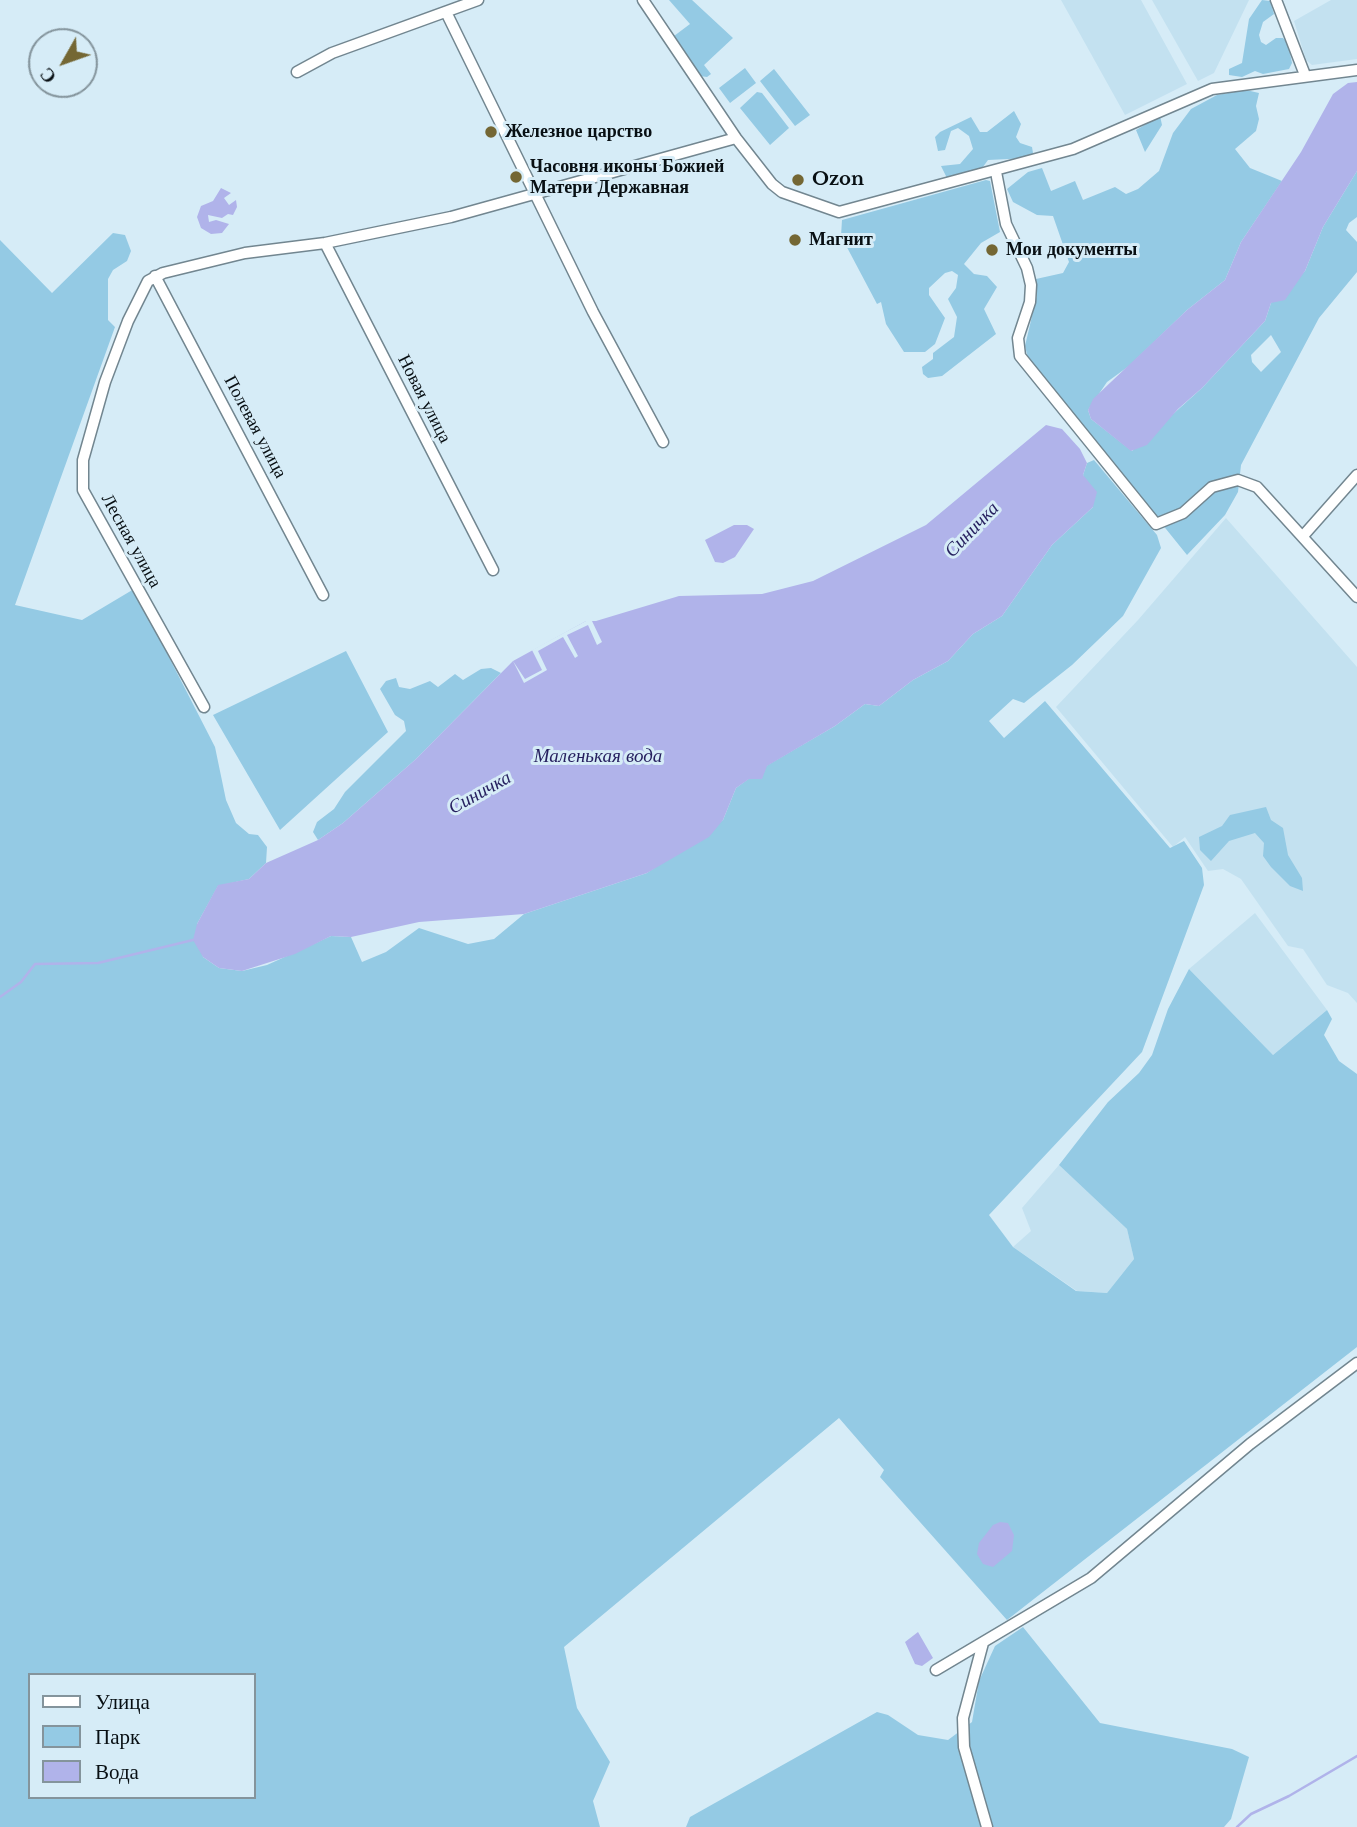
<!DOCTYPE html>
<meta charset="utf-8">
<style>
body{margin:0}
#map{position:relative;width:1357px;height:1827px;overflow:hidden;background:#d6ecf7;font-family:"Libre Baskerville",serif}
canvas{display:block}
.legend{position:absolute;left:28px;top:1673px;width:228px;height:126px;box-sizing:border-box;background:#d6ecf7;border:2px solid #84949c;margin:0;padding:9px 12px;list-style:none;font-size:21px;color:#080f13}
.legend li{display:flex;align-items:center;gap:14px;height:35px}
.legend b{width:35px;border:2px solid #84949c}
.north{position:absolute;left:28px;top:28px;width:70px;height:70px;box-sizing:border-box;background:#d6ecf7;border:2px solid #84949c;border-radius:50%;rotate:230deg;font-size:19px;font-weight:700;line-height:28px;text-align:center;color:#080f13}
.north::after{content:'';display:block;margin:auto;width:24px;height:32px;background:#746734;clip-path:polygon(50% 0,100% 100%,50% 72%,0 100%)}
</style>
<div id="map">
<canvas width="1357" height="1827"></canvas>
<ul class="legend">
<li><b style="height:9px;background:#fff"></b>Улица</li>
<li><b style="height:19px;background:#94cae4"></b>Парк</li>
<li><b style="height:19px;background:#b0b3ea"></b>Вода</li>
</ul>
<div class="north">С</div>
</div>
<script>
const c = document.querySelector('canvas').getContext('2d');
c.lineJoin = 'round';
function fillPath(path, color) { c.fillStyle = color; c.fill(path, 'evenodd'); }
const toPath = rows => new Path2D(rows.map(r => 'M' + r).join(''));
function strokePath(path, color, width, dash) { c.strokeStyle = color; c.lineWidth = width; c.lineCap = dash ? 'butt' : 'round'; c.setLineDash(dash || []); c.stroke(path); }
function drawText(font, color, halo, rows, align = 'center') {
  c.font = font + ' "Libre Baskerville",serif'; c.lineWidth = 6; c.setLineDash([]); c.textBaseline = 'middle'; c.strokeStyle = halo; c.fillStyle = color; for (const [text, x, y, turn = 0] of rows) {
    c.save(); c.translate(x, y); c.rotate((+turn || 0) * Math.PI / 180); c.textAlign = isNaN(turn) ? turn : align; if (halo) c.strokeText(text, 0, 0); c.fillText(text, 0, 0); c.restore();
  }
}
const built = toPath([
 [1061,0,1141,0,1187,84,1125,115],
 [1152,0,1249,0,1214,73,1198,81],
 [1331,0,1357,0,1357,59,1312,65,1306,60,1294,21],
 [1226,518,1357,667,1357,1003,1348,993,1327,985,1303,949,1288,946,1241,879,1223,869,1208,871,1185,837,1173,847,1056,707,1138,620],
 [1255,913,1327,1010,1273,1055,1189,969],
 [1059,1165,1127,1229,1134,1259,1107,1293,1077,1291,1013,1247,1031,1231,1022,1208]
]);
const green = toPath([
 [669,0,692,0,733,38,704,65,711,74,707,77,700,76,674,36,690,24],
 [1262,0,1270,1,1274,14,1263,22,1259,35,1261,42,1266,45,1276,38,1283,38,1288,43,1292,63,1289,69,1263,74,1255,71,1242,77,1229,75,1229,69,1242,63,1249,19],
 [745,68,756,83,730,103,719,88],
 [774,69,810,115,795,126,760,81],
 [1246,90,1259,93,1256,106,1259,119,1256,131,1235,149,1250,168,1282,181,1241,242,1225,280,1187,310,1129,366,1107,382,1088,410,1091,419,1132,451,1202,388,1265,321,1271,303,1305,271,1323,227,1357,171,1357,217,1349,223,1346,230,1357,242,1357,272,1319,318,1241,465,1238,492,1225,515,1187,555,1028,358,1025,346,1037,295,1036,279,1063,273,1069,262,1053,216,1037,215,1013,202,1007,189,1028,172,1042,168,1051,191,1075,181,1083,200,1115,187,1126,194,1138,189,1159,171,1173,133,1191,109,1217,95],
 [1271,335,1281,352,1261,372,1252,362,1251,355],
 [757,92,762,93,789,128,770,145,740,108],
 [1014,111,1021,124,1016,137,1020,143,1032,147,1033,153,1029,158,988,160,980,171,947,178,941,166,960,164,973,149,969,136,958,128,951,131,945,150,938,151,935,137,940,132,971,117,980,132,987,132],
 [1160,116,1162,125,1145,152,1136,130],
 [986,180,990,181,1000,232,981,243,964,264,974,274,987,276,997,287,984,309,996,334,942,376,928,378,923,374,922,367,933,359,933,353,954,337,957,317,948,299,956,288,958,275,952,271,945,273,929,288,929,295,945,318,935,344,925,352,904,352,886,324,881,302,877,304,841,236,842,220],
 [113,233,125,235,131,251,127,261,113,270,108,279,108,320,115,327,15,605,82,620,134,589,215,747,226,800,236,823,249,834,258,835,267,847,266,863,249,879,218,886,197,924,203,957,219,968,242,971,267,965,331,936,351,937,362,962,386,952,419,928,468,944,494,939,524,914,647,873,723,820,736,788,766,766,835,726,865,704,879,706,913,680,948,661,973,634,1002,616,1052,545,1093,507,1083,475,1087,463,1094,460,1157,535,1161,548,1123,616,1072,665,1024,703,1013,699,989,721,1004,738,1045,701,1170,848,1184,841,1202,868,1204,885,1142,1052,989,1215,1013,1247,1076,1291,1107,1293,1134,1259,1127,1229,1059,1165,1108,1102,1139,1073,1152,1055,1168,1009,1189,969,1273,1055,1327,1010,1332,1019,1324,1035,1339,1061,1357,1074,1357,1347,1007,1620,880,1477,884,1470,839,1418,564,1647,577,1708,610,1762,593,1801,600,1827,0,1827,0,240,52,293],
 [30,1675,254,1675,254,1797,30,1797],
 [346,651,388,732,280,830,213,715],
 [491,668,501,673,416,759,343,823,318,840,313,832,317,822,334,809,345,792,406,731,404,721,395,715,380,689,386,681,396,678,399,687,410,689,430,681,438,687,455,674,463,680,481,669],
 [1266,807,1271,820,1283,828,1288,855,1302,878,1303,891,1290,886,1271,867,1263,856,1264,843,1255,833,1229,841,1211,861,1200,850,1199,837,1222,826,1230,815],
 [1023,1627,1100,1723,1232,1749,1249,1757,1231,1819,1224,1827,686,1827,690,1817,877,1712,888,1715,918,1735,948,1740,972,1722,979,1681,995,1646]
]);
const water = toPath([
 [1357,82,1357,171,1323,227,1305,271,1285,300,1271,303,1265,321,1202,388,1178,409,1147,445,1131,451,1091,419,1088,410,1093,399,1187,310,1225,280,1241,242,1301,152,1333,94,1348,83],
 [221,188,231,193,224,198,229,205,236,200,237,207,233,215,228,214,222,218,208,215,209,222,216,220,229,224,222,233,211,234,201,228,197,217,201,206,213,201],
 [1046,425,1062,429,1080,449,1087,463,1083,475,1097,492,1093,507,1052,545,1002,616,973,634,948,661,913,680,879,706,865,704,835,726,767,766,762,779,749,779,736,788,723,820,709,837,647,873,524,914,419,922,351,937,331,936,295,954,242,971,219,968,203,957,193,940,197,924,218,885,249,879,266,863,318,840,343,823,416,759,513,661,586,621,596,621,679,596,762,594,813,581,926,525],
 [734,525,747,525,754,529,735,557,723,563,715,562,705,540],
 [1000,1522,1008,1523,1014,1535,1012,1551,993,1567,983,1564,977,1554,979,1543,993,1525],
 [918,1632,933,1658,922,1666,915,1664,905,1642]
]);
const pier = toPath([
 [586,621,592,621,602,642,597,645,588,625,567,635,578,656,575,658,563,637,538,651,547,670,524,683,513,661,525,679,542,670,532,650]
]);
const stream = toPath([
 [0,997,21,982,35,964,98,963,193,940],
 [1237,1827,1251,1814,1289,1796,1357,1756]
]);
const minor = toPath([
 [643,0,736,138,772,184,782,192,839,212,1073,149,1212,89,1357,70],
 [1276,0,1305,75],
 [446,12,593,312,663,442],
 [297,72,332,53,478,0],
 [996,172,1006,224,1027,268,1031,285,1030,302,1018,338,1020,356,1156,524,1183,513,1212,487,1238,480,1257,487,1357,597],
 [325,243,493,570],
 [155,276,323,595],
 [1303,536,1357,475],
 [204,707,83,490,83,460,105,382,128,321,148,281,163,273,245,253,325,243,451,217,736,138],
 [983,1643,963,1718,964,1747,987,1827],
 [936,1670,1091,1578,1250,1444,1357,1363]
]);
const markers = [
 [491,132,7,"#746734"],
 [516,177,7,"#746734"],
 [798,180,7,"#746734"],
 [795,240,7,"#746734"],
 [992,250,7,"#746734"]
];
const poiNames = [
 ["Железное царство",505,132],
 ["Часовня иконы Божией",530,167],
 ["Матери Державная",530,188],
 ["Ozon",812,180],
 ["Магнит",809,240],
 ["Мои документы",1006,250]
];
const streetNames = [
 ["Новая улица",424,399,63],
 ["Полевая улица",255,427,62],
 ["Лесная улица",131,541,61]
];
const waterNames = [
 ["Синичка",972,530,-46],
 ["Маленькая вода",598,757],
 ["Синичка",480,793,-29]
];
fillPath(built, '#c3e1f0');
fillPath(green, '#94cae4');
fillPath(water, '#b0b3ea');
fillPath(pier, '#d6ecf7');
strokePath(stream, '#b0b3ea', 2.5);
strokePath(minor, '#728690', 13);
strokePath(minor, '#fff', 10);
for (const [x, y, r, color] of markers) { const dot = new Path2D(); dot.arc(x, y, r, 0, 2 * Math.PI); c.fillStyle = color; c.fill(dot); strokePath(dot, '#d6ecf7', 2.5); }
drawText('bold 18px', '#080f13', '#d6ecf7', poiNames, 'left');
drawText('18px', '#080f13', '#d6ecf7', streetNames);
drawText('italic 19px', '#251f5e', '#d6ecf7', waterNames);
</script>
